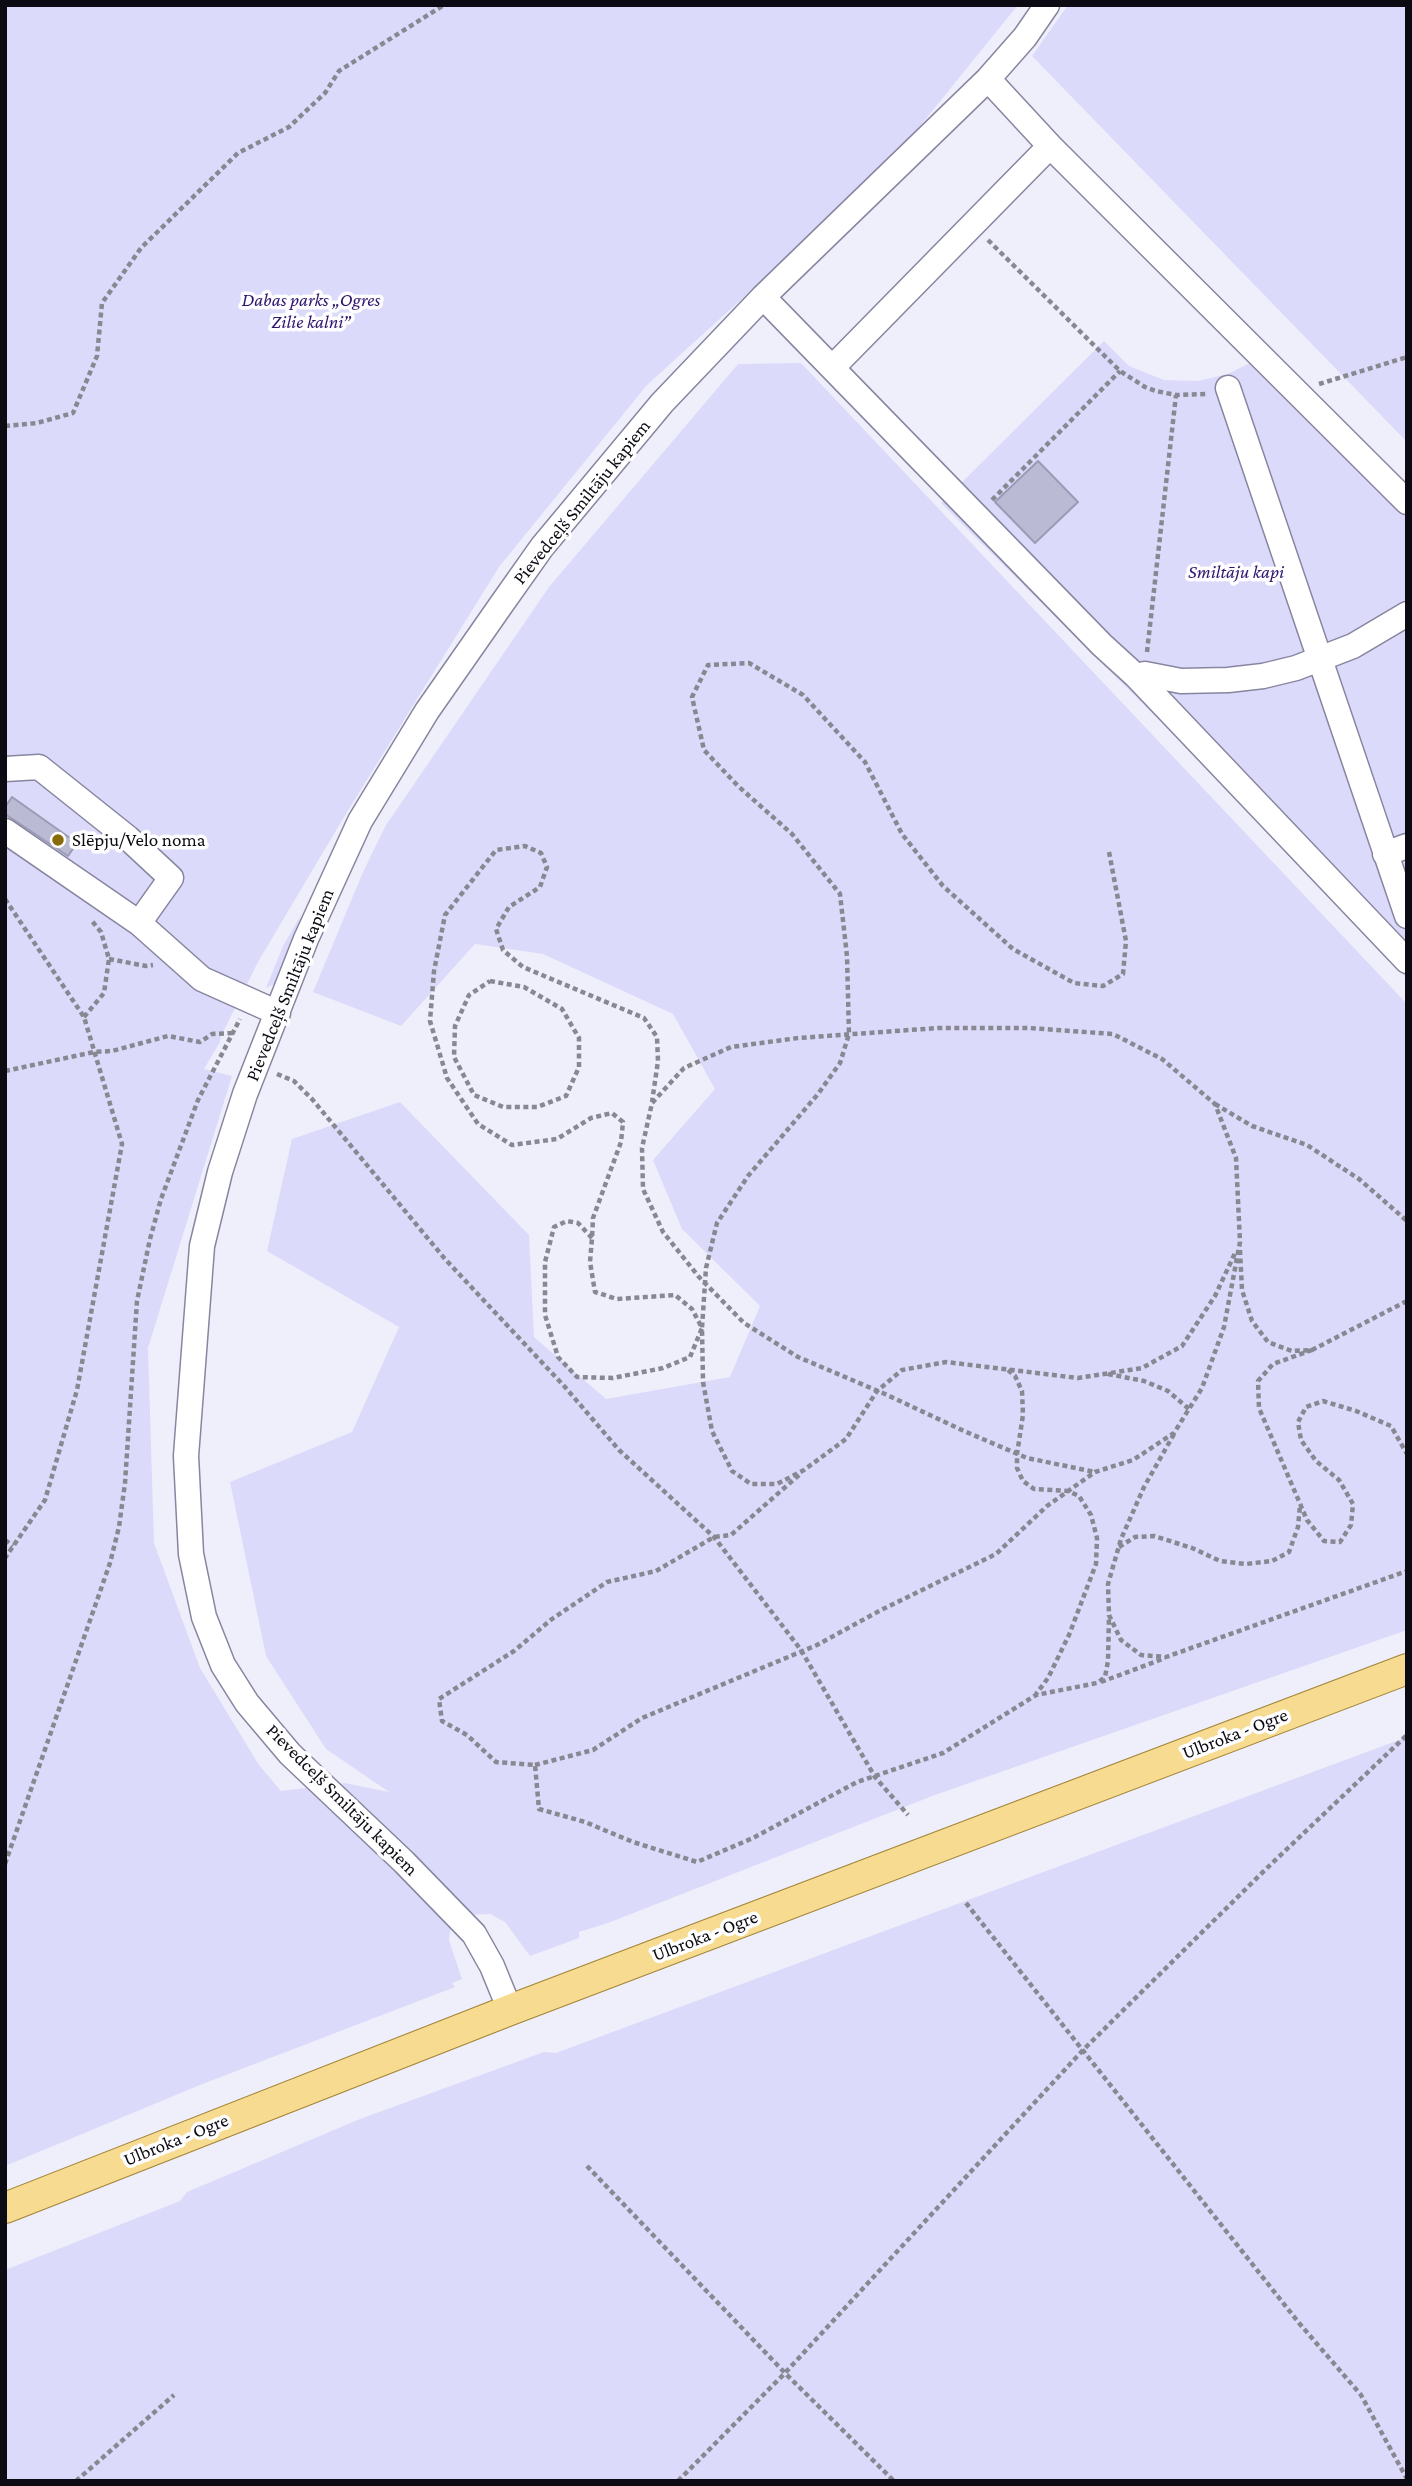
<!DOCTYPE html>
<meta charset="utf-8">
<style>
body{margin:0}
#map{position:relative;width:1412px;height:2486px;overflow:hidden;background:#efeffb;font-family:"Crimson Pro",serif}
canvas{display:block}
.frame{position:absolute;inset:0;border:7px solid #0c0b14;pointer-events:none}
</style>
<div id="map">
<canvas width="1412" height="2486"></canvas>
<div class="frame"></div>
</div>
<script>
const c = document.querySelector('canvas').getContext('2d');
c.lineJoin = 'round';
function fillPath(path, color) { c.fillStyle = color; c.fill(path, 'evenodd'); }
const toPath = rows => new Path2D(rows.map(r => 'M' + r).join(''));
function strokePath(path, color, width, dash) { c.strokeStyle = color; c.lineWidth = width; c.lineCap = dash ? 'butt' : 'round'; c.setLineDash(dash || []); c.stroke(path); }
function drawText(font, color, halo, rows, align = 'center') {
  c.font = font + ' "Crimson Pro",serif'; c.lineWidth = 7; c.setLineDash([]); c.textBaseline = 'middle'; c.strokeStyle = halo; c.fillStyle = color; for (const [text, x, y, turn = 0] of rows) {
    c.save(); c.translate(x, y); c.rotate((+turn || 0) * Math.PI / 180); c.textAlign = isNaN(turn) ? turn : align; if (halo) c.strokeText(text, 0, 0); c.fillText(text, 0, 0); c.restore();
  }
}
const green = toPath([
 [5,5,1018,5,886,168,647,385,499,567,347,812,258,962,221,1036,220,1042,204,1069,232,1076,148,1348,154,1543,200,1668,259,1765,281,1791,345,1783,389,1792,326,1749,266,1656,230,1482,352,1432,399,1327,267,1251,292,1139,400,1102,529,1235,534,1337,606,1399,730,1377,760,1306,682,1229,653,1160,715,1089,673,1014,543,954,475,944,401,1026,313,992,363,872,386,825,549,587,738,364,801,363,1407,1004,1407,1630,935,1795,608,1923,579,1932,579,1938,530,1956,505,1922,490,1914,467,1915,451,1925,449,1940,462,1979,452,1983,455,1987,200,2085,5,2166],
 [1068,5,1407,5,1407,442,1032,56],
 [1104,341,1129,366,1164,380,1198,381,1228,374,1250,363,1407,517,1407,978,1164,725,941,503],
 [301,915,279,982,266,988,283,946],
 [1407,1737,1407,2481,5,2481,5,2270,180,2201,187,2192,360,2119,544,2052,556,2053]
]);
const building = toPath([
 [1038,461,1078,502,1035,543,995,502,1038,461],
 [12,797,77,843,68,856,5,814,5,807,12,797]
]);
const path = toPath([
 [988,240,1120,371,1145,387,1156,391,1176,395,1206,394],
 [1319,384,1407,357],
 [5,426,37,423,73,413,97,356,102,303,141,248,238,153,289,127,325,93,339,71,444,5],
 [992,500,1120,371],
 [1147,652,1176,395],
 [1109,852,1126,941,1123,974,1103,986,1074,983,1013,949,943,886,902,834,865,762,803,695,749,663,708,665,692,697,704,750,738,786,792,834,840,894,847,956,849,1034,840,1063,818,1094,748,1176,717,1223,706,1268,702,1328,703,1382,712,1431,732,1471,751,1484,777,1484,804,1470,846,1439,877,1391,902,1370,946,1362,1078,1378,1142,1368,1182,1346,1215,1296,1236,1251],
 [5,899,84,1017,122,1144,77,1390,45,1500,5,1558],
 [109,959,146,966,153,965],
 [490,981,524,987,562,1009,579,1038,579,1067,566,1096,537,1107,503,1107,474,1095,454,1057,455,1026,469,995,490,981],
 [84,1017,104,993,109,959,101,932,92,921],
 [5,1071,94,1052,112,1051,168,1036,200,1042,212,1034,235,1033],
 [277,1074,294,1081,312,1099,445,1259,565,1387,619,1450,714,1537,801,1650,875,1777,908,1815],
 [1215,1104,1252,1126,1307,1145,1359,1179,1407,1221],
 [592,1238,578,1223,567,1221,554,1227,545,1262,545,1315,558,1357,577,1377,613,1378,663,1368,690,1357,702,1328,692,1309,675,1295,617,1299,595,1292,590,1262,592,1238,593,1218,621,1142,623,1122,612,1113,591,1118,557,1139,512,1145,478,1124,447,1078,430,1021,434,971,445,915,496,850,525,846,541,853,547,867,540,887,509,907,496,929,503,950,523,967,644,1018,657,1037,658,1061,652,1102],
 [1240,1250,1242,1290,1252,1321,1268,1342,1292,1351,1312,1350,1407,1301],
 [1312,1350,1273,1364,1258,1381,1259,1408,1307,1520,1324,1541,1340,1542,1351,1525,1353,1504,1339,1480,1316,1461,1301,1440,1298,1422,1306,1407,1323,1401,1356,1411,1391,1426,1407,1454],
 [1008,1370,1015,1376,1022,1391,1023,1415,1017,1454,1017,1468,1023,1481,1034,1489,1068,1491,1079,1496,1091,1515,1097,1538,1096,1564,1069,1635,1048,1678,1036,1694],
 [1108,1374,1144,1381,1168,1391,1189,1409],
 [1174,1434,1144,1487,1121,1539,1108,1584,1109,1615,1121,1640,1141,1655,1166,1657,1407,1571],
 [799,1475,731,1535,714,1537,656,1571,607,1582,552,1619,514,1651,439,1699,442,1721,467,1735,496,1762,535,1765,539,1809,585,1822,633,1842,697,1862,753,1838,857,1782,943,1753,1036,1695,1097,1683,1105,1677,1108,1661,1109,1615],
 [5,1540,13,1546],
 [1119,1547,1135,1537,1154,1536,1192,1548,1220,1561,1246,1564,1272,1561,1289,1552,1298,1527,1300,1505],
 [1101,1682,1165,1658],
 [535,1765,593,1750,642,1718,817,1645,881,1610,996,1554,1047,1506,1095,1472,1133,1460,1174,1433,1202,1388,1224,1327,1240,1242,1236,1158,1215,1104,1162,1059,1113,1034,1029,1028,938,1028,798,1038,731,1047,684,1068,652,1103,642,1148,643,1189,663,1232,699,1277,744,1323,798,1357,885,1394,964,1431,1027,1458,1095,1472],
 [5,1864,110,1563,119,1527,125,1483,137,1301,150,1239,161,1199,198,1100,240,1019],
 [966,1903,1299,2323,1361,2395,1407,2479],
 [587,2166,785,2373,894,2481],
 [76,2481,174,2395],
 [678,2481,785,2373,1083,2050,1267,1868,1407,1735]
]);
const minor = toPath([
 [988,79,1050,146,1407,502],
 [763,297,1102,645,1136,676,1145,674,1181,681,1228,680,1263,676,1296,668,1353,646,1407,614],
 [833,367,1050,146],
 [1228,388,1407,916],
 [1136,676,1407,961],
 [5,769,39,767,128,838,171,878,139,923],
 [5,831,139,923,202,979,278,1013],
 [1385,854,1407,846],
 [510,2010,492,1966,474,1934,404,1862,290,1754,247,1703,223,1665,204,1617,191,1554,186,1456,202,1246,220,1172,245,1094,306,939,360,821,427,711,501,605,542,547,662,403,763,297,988,79,1025,37,1047,5]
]);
const major = toPath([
 [5,2208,510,2010,1407,1669]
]);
const markers = [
 [58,840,7,"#8a6b0b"]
];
const parkNames = [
 ["Dabas parks „Ogres",311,300],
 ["Zilie kalni”",311,322],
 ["Smiltāju kapi",1236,572]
];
const streetNames = [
 ["Pievedceļš Smiltāju kapiem",582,502,-51],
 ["Pievedceļš Smiltāju kapiem",290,985,-68],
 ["Ulbroka - Ogre",1235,1734,-21],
 ["Pievedceļš Smiltāju kapiem",342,1800,45],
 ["Ulbroka - Ogre",705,1936,-21],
 ["Ulbroka - Ogre",176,2140,-22]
];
const poiNames = [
 ["Slēpju/Velo noma",72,840]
];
fillPath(green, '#dcdafa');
fillPath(building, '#bbbad5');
strokePath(building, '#9c9bb5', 2);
strokePath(minor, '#87859f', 27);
strokePath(major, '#a18336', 32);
strokePath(path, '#888892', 4.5, [5, 3.5]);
strokePath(minor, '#fff', 24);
strokePath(major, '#f7db91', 30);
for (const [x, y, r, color] of markers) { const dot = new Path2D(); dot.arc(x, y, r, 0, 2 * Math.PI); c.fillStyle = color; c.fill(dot); strokePath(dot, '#fefefe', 2.5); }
drawText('italic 19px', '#2f156e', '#fefefe', parkNames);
drawText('19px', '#0c0b14', '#fefefe', streetNames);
drawText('19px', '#0c0b14', '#fefefe', poiNames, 'left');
</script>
